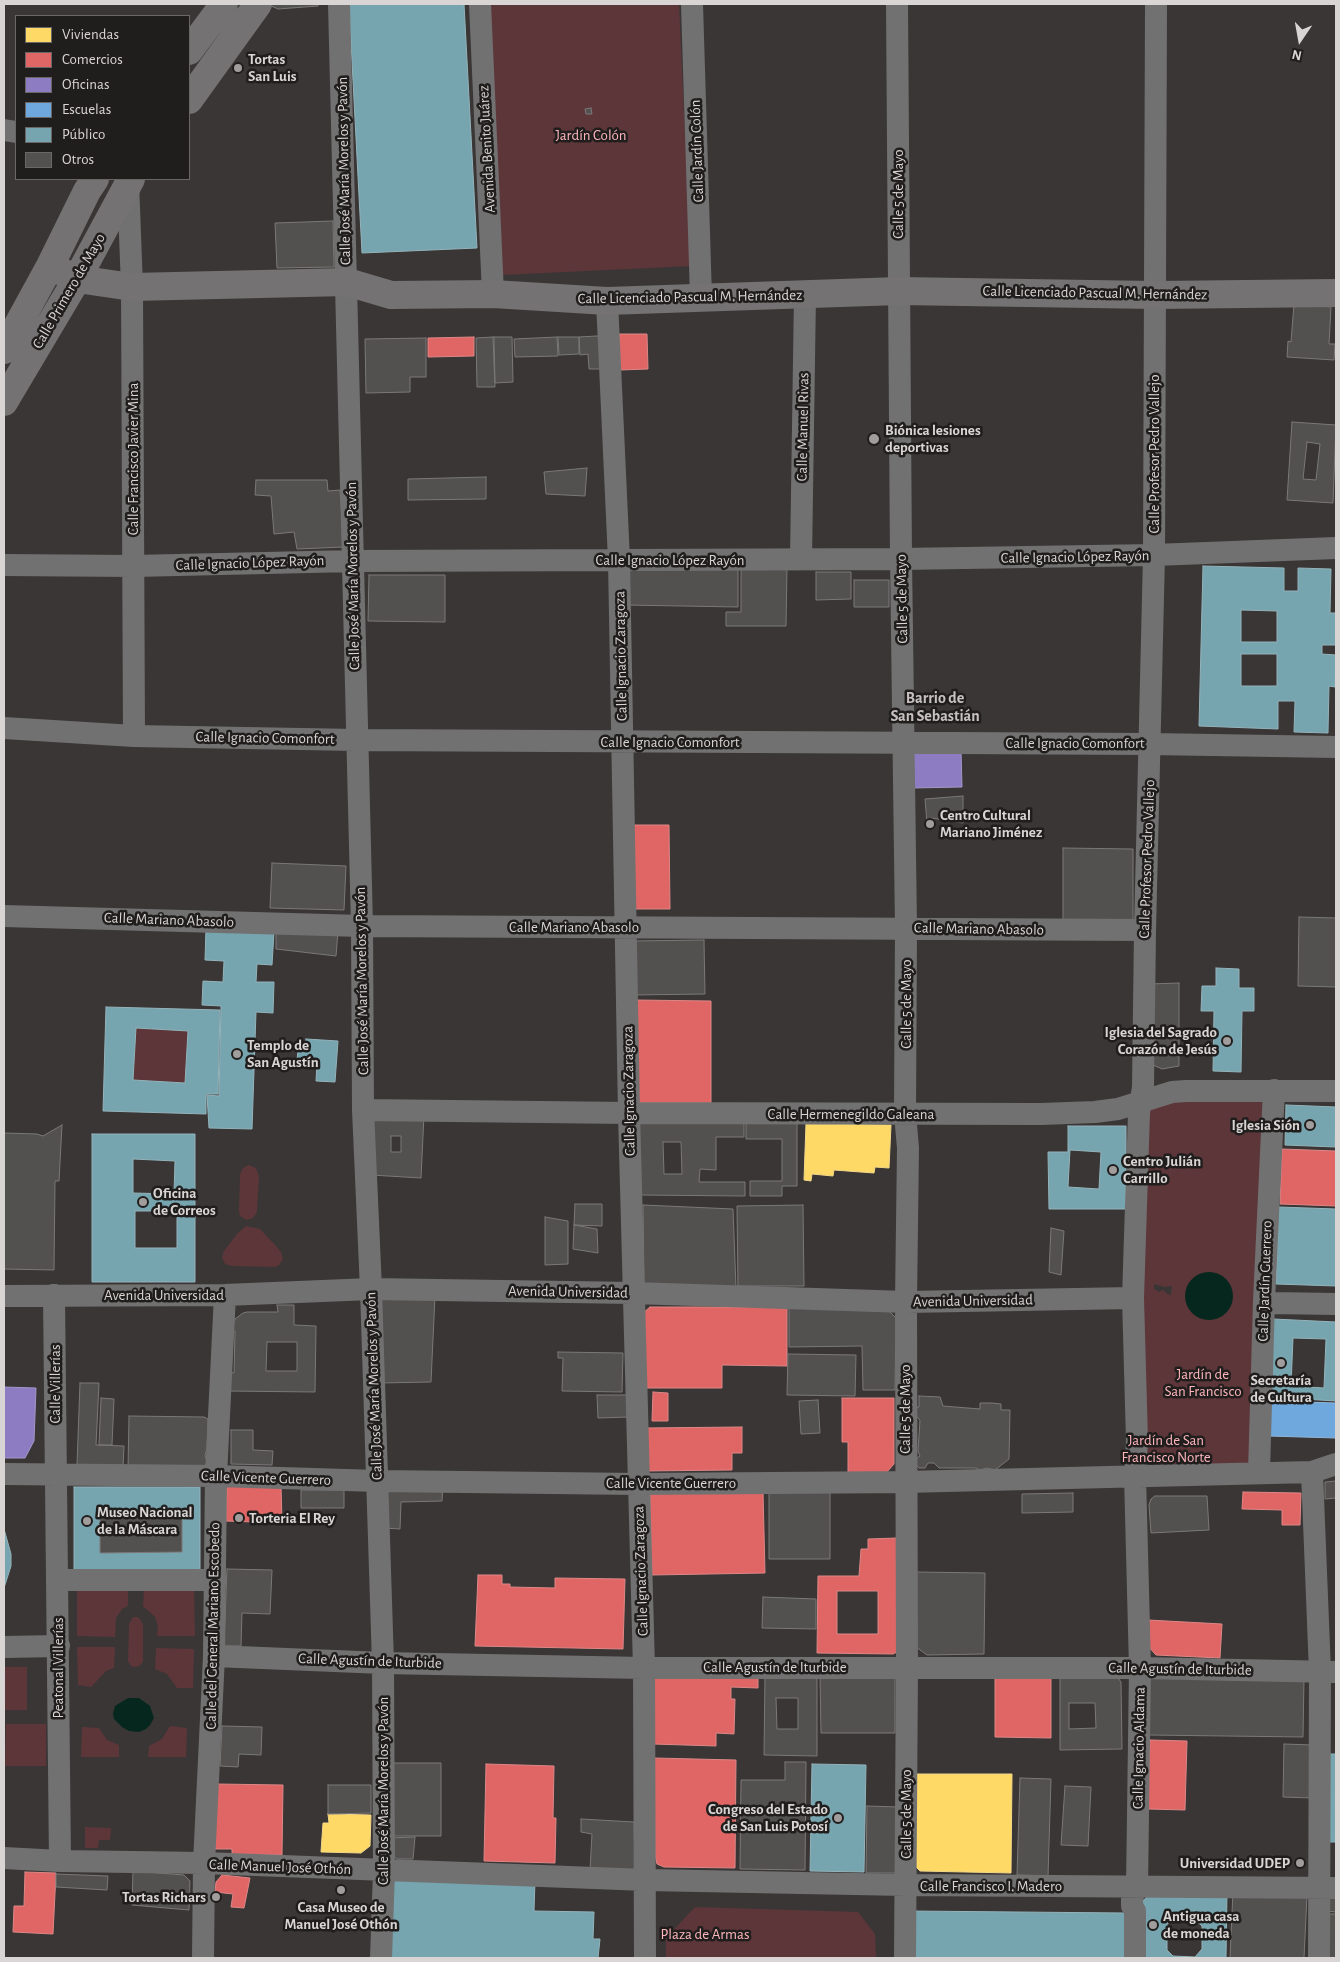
<!DOCTYPE html>
<meta charset="utf-8">
<style>
body{margin:0}
#map{position:relative;width:1340px;height:1962px;overflow:hidden;background:#3a3636;font-family:"Alegreya Sans",sans-serif}
canvas{display:block}
.frame{position:absolute;inset:0;border:5px solid #d9d5d5;pointer-events:none}
.legend{position:absolute;left:15px;top:15px;width:175px;height:165px;box-sizing:border-box;background:#201d1d;border:1px solid #6a6767;margin:0;padding:6px 9px;list-style:none;font-size:15px;color:#d9d5d5}
.legend li{display:flex;align-items:center;gap:10px;height:25px}
.legend b{width:25px;border:1px solid #6a6767}
.north{position:absolute;left:1275px;top:15px;width:50px;height:50px;-webkit-text-stroke:4px #201d1d;paint-order:stroke;rotate:192deg;font-size:14px;font-weight:700;line-height:20px;text-align:center;color:#d9d5d5}
.north::after{content:'';display:block;margin:auto;width:18px;height:22px;background:#d9d5d5;clip-path:polygon(50% 0,100% 100%,50% 72%,0 100%)}
</style>
<div id="map">
<canvas width="1340" height="1962"></canvas>
<div class="frame"></div>
<ul class="legend">
<li><b style="height:14px;background:#ffd966"></b>Viviendas</li>
<li><b style="height:14px;background:#e06666"></b>Comercios</li>
<li><b style="height:14px;background:#8e7cc3"></b>Oficinas</li>
<li><b style="height:14px;background:#6fa8dc"></b>Escuelas</li>
<li><b style="height:14px;background:#76a5af"></b>Público</li>
<li><b style="height:14px;background:#535050"></b>Otros</li>
</ul>
<div class="north">N</div>
</div>
<script>
const c = document.querySelector('canvas').getContext('2d');
c.lineJoin = 'round';
function fillPath(path, color) { c.fillStyle = color; c.fill(path, 'evenodd'); }
const toPath = rows => new Path2D(rows.map(r => 'M' + r).join(''));
function strokePath(path, color, width, dash) { c.strokeStyle = color; c.lineWidth = width; c.lineCap = dash ? 'butt' : 'round'; c.setLineDash(dash || []); c.stroke(path); }
function drawText(font, color, halo, rows, align = 'center') {
  c.font = font + ' "Alegreya Sans",sans-serif'; c.lineWidth = 5; c.setLineDash([]); c.textBaseline = 'middle'; c.strokeStyle = halo; c.fillStyle = color; for (const [text, x, y, turn = 0] of rows) {
    c.save(); c.translate(x, y); c.rotate((+turn || 0) * Math.PI / 180); c.textAlign = isNaN(turn) ? turn : align; if (halo) c.strokeText(text, 0, 0); c.fillText(text, 0, 0); c.restore();
  }
}
const green = toPath([
 [490,4,679,4,691,266,502,275],
 [136,1028,188,1031,185,1083,133,1080],
 [1268,1099,1249,1465,1155,1464,1147,1459,1142,1450,1145,1105,1152,1100],
 [1154,1284,1165,1287,1172,1286,1171,1295,1167,1294,1163,1290,1159,1292,1154,1289],
 [1186,1301,1231,1304,1221,1316,1193,1314],
 [249,1165,256,1168,259,1176,257,1212,253,1218,247,1220,240,1216,239,1212,240,1174,243,1168],
 [246,1226,260,1229,276,1246,281,1252,283,1259,279,1265,275,1267,232,1266,225,1264,222,1257,224,1251,237,1234],
 [77,1586,128,1587,128,1606,122,1609,116,1618,115,1637,77,1636],
 [194,1587,195,1636,157,1636,158,1626,155,1617,143,1606,144,1588],
 [133,1617,138,1617,143,1624,143,1662,139,1666,135,1667,131,1666,128,1661,129,1624],
 [77,1647,115,1647,114,1668,106,1671,91,1687,78,1685],
 [156,1648,194,1649,193,1688,177,1688,167,1674,155,1669],
 [4,1667,27,1667,27,1710,4,1710],
 [6,1724,46,1724,46,1766,5,1766],
 [170,1726,187,1728,186,1757,148,1757,149,1746,162,1739],
 [82,1727,99,1728,107,1740,119,1745,119,1757,81,1757],
 [85,1827,111,1828,110,1840,99,1840,98,1848,85,1848],
 [695,1907,858,1912,875,1934,876,1958,666,1958,666,1938]
]);
const water = toPath([
 '1185 1296a24 24 0 1 1 48 0a24 24 0 1 1-48 0Z',
 [128,1698,139,1698,150,1706,154,1718,150,1725,146,1729,139,1732,129,1731,122,1727,114,1719,113,1714,115,1706]
]);
const homes = toPath([
 [806,1124,891,1125,889,1168,875,1167,874,1173,834,1170,833,1176,812,1174,811,1181,804,1180,806,1124],
 [915,1774,1012,1774,1011,1873,920,1871,914,1865,915,1774],
 [328,1814,371,1815,370,1846,361,1853,321,1852,323,1823,329,1823,328,1814]
]);
const shops = toPath([
 [619,334,647,334,648,369,620,370,619,334],
 [474,337,474,356,428,357,428,338,474,337],
 [630,825,669,825,670,909,630,909,630,825],
 [635,1000,711,1001,711,1103,634,1103,635,1000],
 [1282,1149,1336,1151,1336,1206,1280,1204,1282,1149],
 [650,1307,787,1307,787,1366,722,1365,722,1388,642,1388,642,1314,650,1307],
 [653,1392,668,1393,668,1421,652,1421,653,1392],
 [842,1398,894,1398,894,1464,886,1473,848,1473,848,1442,842,1442,842,1398],
 [742,1427,742,1453,732,1453,732,1470,645,1471,645,1428,742,1427],
 [227,1484,281,1485,282,1523,226,1521,227,1484],
 [763,1492,765,1573,652,1575,650,1494,763,1492],
 [1243,1492,1301,1493,1300,1525,1282,1525,1282,1510,1242,1509,1243,1492],
 [897,1538,897,1652,893,1654,817,1653,818,1576,859,1576,861,1549,868,1549,868,1539,897,1538],
 [837,1591,878,1591,878,1634,837,1634,837,1591],
 [478,1575,502,1575,502,1584,510,1584,510,1587,555,1588,555,1578,625,1579,623,1649,475,1646,478,1575],
 [1148,1620,1222,1624,1220,1658,1156,1655,1147,1645,1148,1620],
 [995,1670,1051,1671,1051,1738,995,1737,995,1670],
 [758,1672,758,1688,731,1687,731,1699,735,1699,734,1734,716,1733,716,1746,653,1744,653,1677,758,1672],
 [1150,1740,1187,1741,1185,1810,1148,1809,1150,1740],
 [654,1758,736,1760,735,1868,664,1867,657,1864,655,1855,654,1758],
 [486,1764,554,1766,553,1818,556,1818,555,1863,484,1861,486,1764],
 [216,1784,283,1785,282,1855,232,1854,232,1849,214,1849,216,1784],
 [25,1872,56,1873,53,1934,13,1932,14,1906,24,1906,25,1872],
 [222,1875,250,1878,244,1908,231,1907,233,1894,215,1892,216,1882,222,1875]
]);
const offices = toPath([
 [911,751,961,751,962,787,911,788,911,751],
 [4,1387,36,1388,34,1441,25,1458,4,1458,4,1387]
]);
const schools = toPath([
 [1269,1401,1336,1403,1336,1438,1268,1436,1269,1401]
]);
const public = toPath([
 [349,4,464,4,477,248,362,253,349,4],
 [1203,566,1284,568,1284,591,1298,591,1298,568,1331,569,1330,613,1336,613,1336,645,1322,645,1322,654,1336,655,1335,687,1329,686,1328,733,1294,732,1295,701,1278,701,1278,729,1199,726,1203,566],
 [1241,610,1277,611,1277,642,1241,642,1241,610],
 [1241,654,1277,654,1277,686,1241,686,1241,654],
 [206,929,274,932,272,965,257,964,256,982,274,982,273,1013,256,1012,252,1129,209,1128,207,1095,219,1096,221,1006,202,1005,203,981,223,982,224,961,205,960,206,929],
 [1216,968,1239,969,1239,988,1254,988,1254,1011,1242,1011,1241,1072,1213,1071,1214,1011,1201,1011,1202,986,1216,986,1216,968],
 [106,1007,220,1010,218,1094,206,1094,206,1114,103,1111,106,1007],
 [136,1028,188,1031,185,1083,133,1080,136,1028],
 [306,1039,338,1041,335,1082,316,1081,317,1063,297,1061,298,1049,305,1049,306,1039],
 [1286,1105,1336,1107,1335,1147,1285,1145,1286,1105],
 [1068,1126,1126,1126,1126,1209,1049,1209,1048,1152,1068,1152,1068,1126],
 [1070,1150,1101,1152,1099,1189,1068,1187,1070,1150],
 [92,1134,195,1134,195,1282,92,1282,92,1134],
 [133,1159,175,1161,174,1194,133,1193,133,1159],
 [135,1211,177,1211,177,1248,135,1248,135,1211],
 [1279,1207,1336,1209,1336,1286,1276,1284,1279,1207],
 [1273,1319,1336,1322,1336,1401,1269,1397,1273,1319],
 [1293,1338,1326,1339,1324,1388,1291,1386,1293,1338],
 [74,1487,200,1487,200,1572,74,1572,74,1487],
 [101,1513,181,1513,181,1552,101,1552,101,1513],
 [4,1529,11,1554,11,1566,4,1588,4,1529],
 [1328,1754,1336,1754,1336,1842,1329,1842,1328,1754],
 [812,1764,866,1765,864,1872,810,1871,812,1764],
 [389,1876,535,1880,534,1911,594,1912,593,1939,600,1939,598,1958,387,1958,389,1876],
 [1153,1892,1227,1892,1226,1958,1139,1958,1138,1905,1153,1892],
 [1176,1918,1194,1919,1202,1926,1202,1949,1195,1957,1173,1956,1167,1950,1167,1924,1176,1918],
 [908,1911,1125,1913,1125,1958,908,1958,908,1911]
]);
const building = toPath([
 [267,4,318,4,318,6,278,9,267,4],
 [591,108,592,114,586,114,585,109,591,108],
 [333,221,334,267,277,268,275,223,333,221],
 [1294,304,1331,307,1329,344,1335,344,1334,360,1287,357,1288,341,1291,342,1294,304],
 [597,336,601,337,604,369,589,369,588,354,580,355,579,337,597,336],
 [493,337,495,387,477,387,476,338,493,337],
 [494,337,512,337,513,382,495,383,494,337],
 [557,337,558,356,515,357,514,339,557,337],
 [558,337,579,337,579,354,559,355,558,337],
 [426,338,426,377,410,377,410,392,366,393,365,339,426,338],
 [1292,422,1336,425,1333,503,1287,500,1292,422],
 [1307,442,1320,444,1316,480,1303,479,1307,442],
 [587,468,585,496,546,494,544,472,587,468],
 [486,477,486,499,408,500,408,479,486,477],
 [256,480,327,480,328,491,340,490,344,547,297,549,294,532,274,534,271,496,255,495,256,480],
 [626,568,738,569,738,607,625,605,626,568],
 [741,568,787,568,786,626,726,626,726,612,741,612,741,568],
 [816,572,851,572,851,599,816,600,816,572],
 [369,575,445,575,445,622,368,621,369,575],
 [854,580,889,580,889,607,854,607,854,580],
 [963,796,963,823,931,818,927,823,925,799,963,796],
 [1063,848,1133,849,1133,920,1063,920,1063,848],
 [272,863,346,866,344,910,270,908,272,863],
 [1299,917,1336,918,1336,987,1298,986,1299,917],
 [276,931,338,931,336,956,276,949,276,931],
 [704,940,705,994,633,995,633,941,704,940],
 [1179,983,1179,1066,1162,1069,1153,1065,1149,984,1179,983],
 [424,1115,421,1178,371,1175,369,1116,424,1115],
 [391,1136,401,1136,401,1152,391,1152,391,1136],
 [639,1119,744,1120,744,1137,716,1137,716,1170,700,1169,699,1182,745,1182,745,1196,638,1195,639,1119],
 [663,1142,681,1142,682,1174,664,1174,663,1142],
 [746,1120,797,1120,797,1186,782,1186,782,1196,750,1196,750,1181,782,1181,782,1139,746,1139,746,1120],
 [62,1125,59,1181,55,1181,54,1270,4,1269,4,1133,37,1134,43,1136,62,1125],
 [575,1204,602,1204,602,1226,574,1225,575,1204],
 [643,1205,733,1209,736,1288,644,1284,643,1205],
 [803,1205,804,1286,738,1286,737,1206,803,1205],
 [545,1217,568,1221,568,1264,545,1265,545,1217],
 [574,1225,597,1229,598,1253,573,1249,574,1225],
 [1051,1228,1064,1231,1061,1275,1049,1272,1051,1228],
 [435,1296,431,1382,380,1383,379,1297,435,1296],
 [277,1305,294,1305,294,1325,316,1326,315,1392,226,1391,226,1372,234,1373,235,1331,233,1331,233,1324,235,1319,243,1313,247,1312,278,1312,277,1305],
 [267,1342,297,1342,297,1371,266,1371,267,1342],
 [789,1308,886,1308,896,1318,895,1390,863,1390,862,1346,789,1347,789,1308],
 [558,1352,623,1353,622,1392,562,1391,563,1358,558,1358,558,1352],
 [788,1354,856,1355,855,1396,787,1395,788,1354],
 [80,1383,99,1383,96,1445,124,1446,123,1467,77,1465,80,1383],
 [597,1395,629,1395,629,1417,598,1418,597,1395],
 [919,1396,940,1397,943,1406,980,1409,980,1403,992,1403,1001,1404,1001,1410,1010,1410,1009,1459,995,1470,987,1468,980,1470,976,1468,939,1468,934,1463,928,1463,925,1468,919,1468,915,1464,917,1458,920,1456,918,1451,920,1420,914,1414,916,1407,919,1407,919,1396],
 [101,1398,114,1399,112,1445,99,1445,101,1398],
 [818,1400,820,1433,801,1434,799,1401,818,1400],
 [129,1416,204,1417,208,1419,207,1449,205,1455,207,1462,203,1469,128,1469,129,1416],
 [231,1430,253,1430,253,1450,273,1451,272,1465,231,1464,231,1430],
 [1336,1481,1336,1498,1325,1499,1325,1482,1336,1481],
 [443,1485,442,1501,401,1502,400,1529,384,1528,386,1488,443,1485],
 [301,1490,344,1490,344,1508,301,1508,301,1490],
 [769,1492,830,1492,830,1559,769,1559,769,1492],
 [1073,1493,1073,1512,1022,1513,1022,1494,1073,1493],
 [1155,1496,1207,1496,1209,1530,1151,1533,1149,1505,1151,1499,1155,1496],
 [100,1512,182,1513,182,1552,100,1553,100,1512],
 [227,1569,272,1570,270,1614,242,1613,241,1646,224,1646,227,1569],
 [916,1572,985,1573,984,1654,927,1655,916,1647,916,1572],
 [763,1597,816,1599,816,1629,762,1628,763,1597],
 [765,1674,817,1674,817,1756,764,1755,765,1674],
 [776,1698,798,1698,798,1729,777,1729,776,1698],
 [1115,1674,1121,1682,1122,1749,1060,1750,1060,1677,1115,1674],
 [1069,1703,1095,1703,1096,1728,1069,1729,1069,1703],
 [820,1675,895,1675,895,1733,821,1733,820,1675],
 [1148,1675,1304,1677,1303,1737,1148,1735,1148,1675],
 [222,1726,262,1727,261,1755,239,1754,238,1767,220,1766,222,1726],
 [1284,1744,1313,1745,1311,1798,1283,1797,1284,1744],
 [785,1762,806,1762,805,1870,740,1869,741,1780,785,1780,785,1762],
 [387,1763,441,1763,441,1836,387,1836,387,1763],
 [1020,1778,1051,1779,1048,1876,1017,1875,1020,1778],
 [328,1785,371,1785,371,1813,328,1814,328,1785],
 [1065,1786,1091,1787,1088,1846,1061,1845,1065,1786],
 [867,1806,898,1807,897,1873,866,1873,867,1806],
 [581,1819,634,1822,635,1868,631,1871,590,1870,592,1834,581,1832,581,1819],
 [415,1837,413,1859,397,1859,387,1850,388,1838,415,1837],
 [133,1871,184,1875,190,1881,189,1910,132,1905,133,1871],
 [56,1874,108,1876,107,1890,56,1887,56,1874],
 [1233,1891,1307,1895,1304,1958,1230,1958,1233,1891],
 [1328,1897,1336,1897,1336,1912,1327,1911,1328,1897],
 [1329,1914,1336,1914,1336,1958,1328,1958,1329,1914]
]);
const minor = toPath([
 [339,4,362,926,363,1110,371,1289,383,1663,384,1871,381,1958],
 [480,4,493,294],
 [692,4,701,298],
 [897,4,901,559,906,928,905,1114,908,1148,906,1302,907,1667,905,1958],
 [4,130,16,132],
 [128,182,132,287,134,736],
 [607,301,619,560,629,1113,644,1668,645,1958],
 [801,559,805,294],
 [4,565,133,566,353,561,901,559,1154,555,1336,548],
 [4,728,134,736,357,740,1150,744,1336,747],
 [4,916,362,926,1145,930],
 [363,1110,629,1113,1041,1114,1095,1112,1118,1109,1172,1092,1186,1091,1336,1091],
 [54,1295,60,1861],
 [4,1296,225,1295,371,1289,634,1293,906,1302,1133,1298],
 [1272,1303,1336,1304],
 [1259,1472,1264,1301,1274,1090],
 [1312,1472,1320,1672,1319,1958],
 [4,1474,216,1476,378,1481,639,1484,905,1482,1312,1472,1336,1464],
 [58,1580,216,1580],
 [4,1647,59,1646],
 [214,1656,383,1663,644,1668,1140,1668,1336,1672],
 [4,1858,60,1861,204,1863,646,1880,906,1885,1336,1888],
 [203,1958,204,1863,214,1656,216,1476,225,1295],
 [1135,1958,1135,1911,1132,1906,1132,1898,1137,1887,1140,1668,1135,1475,1137,1441,1133,1298,1139,1113,1143,1087,1145,930,1154,555,1156,4]
]);
const major = toPath([
 [189,51,224,4],
 [189,100,258,4],
 [50,266,77,279,132,287,347,282,391,295,493,294,607,301,899,291,1155,295,1336,293],
 [4,350,50,266,87,191,95,179],
 [4,402,77,279,131,179]
]);
const markers = [
 [238,68,5,"#a19d9d"],
 [874,439,6,"#a19d9d"],
 [930,824,5,"#a19d9d"],
 [1227,1041,5,"#a19d9d"],
 [237,1054,5,"#a19d9d"],
 [1310,1125,5,"#a19d9d"],
 [1113,1170,5,"#a19d9d"],
 [143,1202,5,"#a19d9d"],
 [1281,1363,5,"#a19d9d"],
 [239,1518,5,"#a19d9d"],
 [87,1521,5,"#a19d9d"],
 [838,1818,5,"#a19d9d"],
 [1300,1863,5,"#a19d9d"],
 [341,1890,5,"#a19d9d"],
 [216,1897,5,"#a19d9d"],
 [1153,1925,5,"#a19d9d"]
];
const poiNames = [
 ["Tortas",248,59],
 ["San Luis",248,76],
 ["Biónica lesiones",885,430],
 ["deportivas",885,447],
 ["Centro Cultural",940,815],
 ["Mariano Jiménez",940,832],
 ["Iglesia del Sagrado",1217,1032,"right"],
 ["Corazón de Jesús",1217,1049,"right"],
 ["Templo de",247,1045],
 ["San Agustín",247,1062],
 ["Iglesia Sión",1300,1125,"right"],
 ["Centro Julián",1123,1161],
 ["Carrillo",1123,1178],
 ["Oficina",153,1193],
 ["de Correos",153,1210],
 ["Secretaría",1281,1380,"center"],
 ["de Cultura",1281,1397,"center"],
 ["Museo Nacional",97,1512],
 ["de la Máscara",97,1529],
 ["Torteria El Rey",249,1518],
 ["Congreso del Estado",828,1809,"right"],
 ["de San Luis Potosí",828,1826,"right"],
 ["Universidad UDEP",1290,1863,"right"],
 ["Tortas Richars",206,1897,"right"],
 ["Casa Museo de",341,1907,"center"],
 ["Manuel José Othón",341,1924,"center"],
 ["Antigua casa",1163,1916],
 ["de moneda",1163,1933]
];
const parkNames = [
 ["Jardín Colón",591,135],
 ["Jardín de",1203,1374],
 ["San Francisco",1203,1391],
 ["Jardín de San",1166,1440],
 ["Francisco Norte",1166,1457],
 ["Plaza de Armas",705,1934]
];
const streetNames = [
 ["Avenida Benito Juárez",487,149,-93],
 ["Calle Jardín Colón",697,151,-92],
 ["Calle José María Morelos y Pavón",344,171,-91],
 ["Calle 5 de Mayo",898,194,-90],
 ["Calle Primero de Mayo",69,291,-60],
 ["Calle Licenciado Pascual M. Hernández",1095,293,1],
 ["Calle Licenciado Pascual M. Hernández",690,297,-1],
 ["Calle Manuel Rivas",803,427,-89],
 ["Calle Profesor Pedro Vallejo",1154,454,-90],
 ["Calle Francisco Javier Mina",133,459,-90],
 ["Calle Ignacio López Rayón",1075,557,-1],
 ["Calle Ignacio López Rayón",670,560],
 ["Calle Ignacio López Rayón",250,563,-2],
 ["Calle José María Morelos y Pavón",353,576,-91],
 ["Calle 5 de Mayo",902,599,-91],
 ["Calle Ignacio Zaragoza",621,656,-91],
 ["Calle Ignacio Comonfort",265,738,1],
 ["Calle Ignacio Comonfort",670,742],
 ["Calle Ignacio Comonfort",1075,743],
 ["Calle Profesor Pedro Vallejo",1147,859,-88],
 ["Calle Mariano Abasolo",169,920,2],
 ["Calle Mariano Abasolo",574,927],
 ["Calle Mariano Abasolo",979,929,1],
 ["Calle José María Morelos y Pavón",362,981,-91],
 ["Calle 5 de Mayo",906,1004,-90],
 ["Calle Ignacio Zaragoza",629,1091,-91],
 ["Calle Hermenegildo Galeana",851,1114],
 ["Calle Jardín Guerrero",1265,1281,-88],
 ["Avenida Universidad",568,1292,1],
 ["Avenida Universidad",164,1295],
 ["Avenida Universidad",973,1301,-1],
 ["Calle Villerías",55,1384,-90],
 ["Calle José María Morelos y Pavón",374,1386,-92],
 ["Calle 5 de Mayo",905,1409,-90],
 ["Calle Vicente Guerrero",266,1478,2],
 ["Calle Vicente Guerrero",671,1483],
 ["Calle Ignacio Zaragoza",641,1571,-92],
 ["Calle del General Mariano Escobedo",213,1626,-89],
 ["Calle Agustín de Iturbide",370,1661,2],
 ["Calle Agustín de Iturbide",775,1667],
 ["Peatonal Villerías",58,1668,-90],
 ["Calle Agustín de Iturbide",1180,1669,1],
 ["Calle Ignacio Aldama",1139,1748,-89],
 ["Calle José María Morelos y Pavón",383,1791,-90],
 ["Calle 5 de Mayo",906,1814,-90],
 ["Calle Manuel José Othón",280,1867,2],
 ["Calle Francisco I. Madero",991,1886]
];
const neighbourhoodNames = [
 ["Barrio de",935,698],
 ["San Sebastián",935,716]
];
fillPath(green, '#5d363a');
fillPath(water, '#06271d');
fillPath(homes, '#ffd966');
strokePath(homes, '#f4d887', 1);
fillPath(shops, '#e06666');
strokePath(shops, '#de8787', 1);
fillPath(offices, '#8e7cc3');
strokePath(offices, '#a497c8', 1);
fillPath(schools, '#6fa8dc');
strokePath(schools, '#8fb6da', 1);
fillPath(public, '#76a5af');
strokePath(public, '#94b3ba', 1);
fillPath(building, '#535050');
strokePath(building, '#7b7878', 1);
strokePath(minor, '#727171', 22);
strokePath(major, '#747272', 28);
for (const [x, y, r, color] of markers) { const dot = new Path2D(); dot.arc(x, y, r, 0, 2 * Math.PI); c.fillStyle = color; c.fill(dot); strokePath(dot, '#201d1d', 2); }
drawText('bold 15px', '#d9d5d5', '#201d1d', poiNames, 'left');
drawText('15px', '#fdb5bb', '#201d1d', parkNames);
drawText('15px', '#d9d5d5', '#201d1d', streetNames);
drawText('bold 16px', '#c9c1c1', '#201d1d', neighbourhoodNames);
</script>
